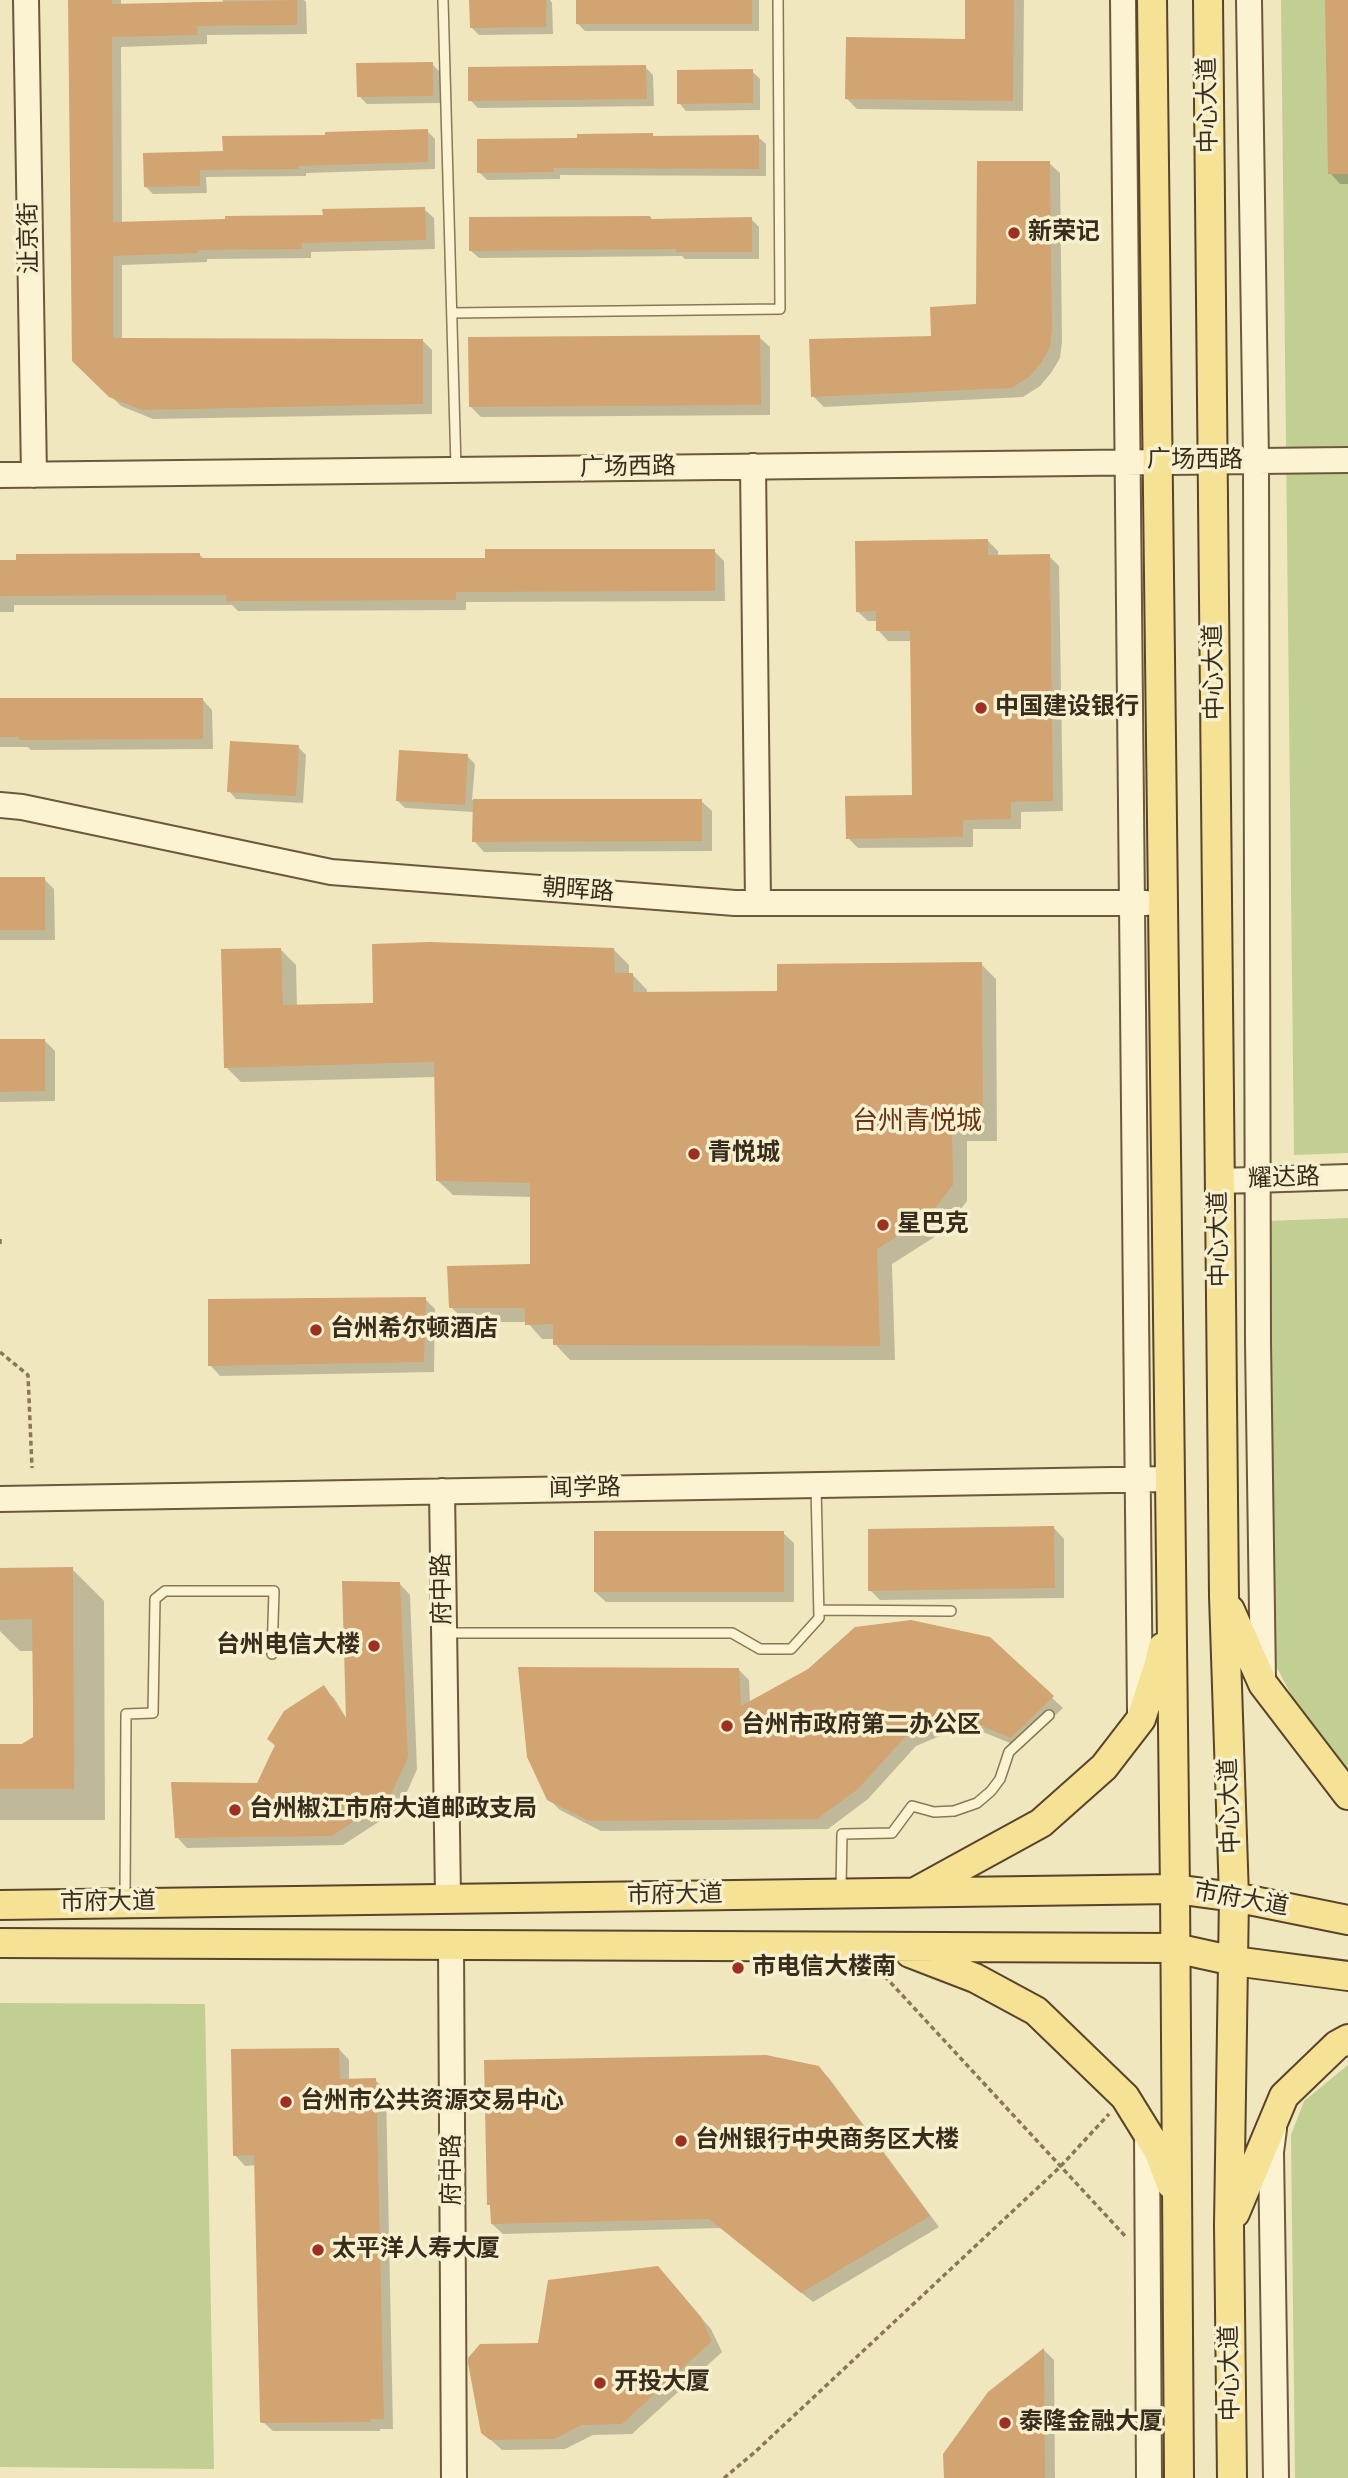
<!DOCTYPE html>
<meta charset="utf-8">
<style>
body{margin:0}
canvas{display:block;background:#f0e7bf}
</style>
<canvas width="1348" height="2478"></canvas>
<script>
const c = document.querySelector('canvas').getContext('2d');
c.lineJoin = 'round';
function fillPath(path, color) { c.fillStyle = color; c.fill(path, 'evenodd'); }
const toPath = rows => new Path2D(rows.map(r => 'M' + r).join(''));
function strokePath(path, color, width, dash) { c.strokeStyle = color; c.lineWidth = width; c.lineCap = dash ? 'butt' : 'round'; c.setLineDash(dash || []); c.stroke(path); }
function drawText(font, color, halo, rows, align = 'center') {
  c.font = font + ' "Source Serif 4","Noto Sans SC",serif'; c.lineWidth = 7; c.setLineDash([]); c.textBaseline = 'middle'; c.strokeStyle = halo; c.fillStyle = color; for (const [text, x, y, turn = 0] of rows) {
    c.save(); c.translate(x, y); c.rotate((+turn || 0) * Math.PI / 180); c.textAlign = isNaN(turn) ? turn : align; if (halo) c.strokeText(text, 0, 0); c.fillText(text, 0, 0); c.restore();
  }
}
const green = toPath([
 [1281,0,1348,0,1348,1153,1294,1155],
 [1348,1218,1348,1769,1300,1711,1269,1653,1267,1221],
 [0,2003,205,2004,214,2469,0,2467],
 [1348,2065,1348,2478,1295,2478,1291,2135,1304,2101]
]);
const shadow = toPath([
 [70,0,121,0,121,5,223,2,223,0,304,0,306,2,307,34,207,35,207,44,121,47,122,223,324,217,424,209,434,218,435,249,311,252,311,258,207,259,207,262,122,265,122,340,422,340,432,350,432,414,153,419,121,406,74,360],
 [471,0,550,0,552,3,553,34,479,35,471,27],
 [577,0,759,0,759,31,585,31,578,24],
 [967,0,1024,0,1023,111,857,109,847,99,966,40],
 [1327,0,1348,0,1348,184,1340,184,1330,173],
 [432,64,440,72,440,103,367,104,359,96],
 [645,67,653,75,654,106,478,108,470,100],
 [752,71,760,79,760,110,686,111,679,103],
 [427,131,435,139,435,169,306,173,306,176,206,177,207,193,153,194,145,186,224,152,327,136],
 [652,135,655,137,758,137,766,144,766,176,560,175,560,179,487,180,479,172,579,140],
 [1049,163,1060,173,1062,341,1060,358,1051,373,1040,386,1023,397,824,407,813,396,933,338,978,306],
 [650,217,653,220,751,219,759,227,759,259,685,259,682,256,479,258,471,251],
 [759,337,770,347,770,415,481,417,471,407],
 [987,540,998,551,998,556,1049,556,1059,566,1063,811,1021,812,1021,829,973,829,973,847,858,848,848,838,914,797,912,641,888,641,878,630,878,621,868,621,857,611],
 [714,551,724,561,725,601,466,602,466,610,238,611,232,605,14,605,14,612,0,612,0,562,200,555,204,559,487,560],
 [0,698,202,699,212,710,213,749,31,750,28,747,0,747],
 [298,747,306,755,303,803,236,799,229,791],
 [467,756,475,764,472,800,701,801,712,811,712,851,484,852,474,841,474,812,405,808,397,800],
 [0,879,44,879,54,889,55,940,0,940],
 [613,949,629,965,629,974,632,974,647,990,647,994,779,993,981,964,996,979,997,1141,967,1141,967,1201,944,1231,892,1264,895,1360,570,1360,555,1344,555,1339,542,1339,527,1322,466,1322,451,1307,532,1266,532,1197,453,1195,437,1180,436,1077,241,1082,226,1067,281,950,296,965,297,1007,375,1005],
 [44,1040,55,1051,55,1101,0,1102,0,1041],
 [425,1299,435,1309,434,1372,220,1376,210,1365],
 [1054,1528,1064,1539,1064,1598,880,1600,870,1590],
 [783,1533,794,1543,794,1602,606,1602,595,1592],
 [72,1569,104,1601,105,1820,0,1820,0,1746,22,1746,34,1738,34,1651,20,1651,0,1631,0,1570],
 [400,1584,410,1595,417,1769,400,1808,343,1845,187,1848,177,1837,258,1785,276,1747,269,1739,323,1688,334,1698,347,1719],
 [989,1639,1063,1708,1022,1748,966,1725,916,1746,868,1799,828,1829,601,1831,560,1810,549,1799,738,1669,749,1680,750,1703],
 [339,2049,349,2060,349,2080,375,2080,386,2090,393,2429,380,2429,380,2431,273,2431,262,2421,256,2165,245,2166,235,2155],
 [818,2067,829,2078,939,2227,813,2302,721,2228,503,2234,492,2224,492,2207,489,2204],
 [668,2279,711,2329,722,2352,632,2434,593,2435,565,2449,502,2450,482,2432,540,2345],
 [1044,2350,1054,2360,1055,2478,946,2478,989,2394]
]);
const building = toPath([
 [68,0,112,0,112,4,297,0,297,25,197,26,198,35,112,37,113,222,225,219,225,216,323,215,322,209,425,207,426,240,302,243,302,249,198,250,198,253,113,256,113,338,423,339,423,404,142,410,109,397,72,361],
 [469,0,546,0,546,27,470,28],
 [576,0,752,0,752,24,576,24],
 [965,0,1014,0,1013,101,845,99,846,37,965,39],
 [1325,0,1348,0,1348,174,1328,174],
 [433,62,433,96,357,97,356,63],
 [646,65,647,99,468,101,468,67],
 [753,69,753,103,677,104,677,70],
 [428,129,428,162,299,166,299,169,200,170,200,186,144,187,143,153,223,151,222,136,325,135,325,132],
 [653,133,653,136,759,135,759,169,553,168,554,172,477,173,477,139,577,138,577,134],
 [977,161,1050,161,1052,330,1050,347,1041,363,1030,376,1012,388,811,397,809,339,931,336,930,307,976,304],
 [650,216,651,219,752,217,752,252,676,252,676,249,469,251,469,217],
 [760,335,761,405,469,407,468,337],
 [988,539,988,555,1050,554,1053,801,1011,802,1011,819,963,820,963,837,846,839,845,796,912,795,910,631,876,631,876,611,856,612,855,541],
 [485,549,715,549,715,591,456,592,456,600,226,601,226,595,0,596,0,560,16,560,16,554,200,553,200,558,485,558],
 [0,698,203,698,203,739,19,740,19,737,0,737],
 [230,741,299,745,296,796,227,792],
 [399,750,468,754,465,805,396,801],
 [473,799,702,799,702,841,472,842],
 [0,877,45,877,45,930,0,930],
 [430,942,614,948,615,973,633,973,633,992,777,991,777,964,982,962,983,1127,952,1127,953,1185,929,1216,877,1249,880,1346,553,1345,553,1324,525,1325,525,1308,449,1308,447,1266,530,1264,530,1183,436,1181,434,1062,224,1068,221,949,281,948,283,1005,373,1003,372,944],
 [0,1039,45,1039,45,1091,0,1092],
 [426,1297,424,1362,208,1366,208,1299],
 [1054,1526,1055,1588,868,1591,868,1529],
 [594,1531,784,1531,784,1592,594,1592],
 [73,1567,74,1789,0,1789,0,1744,22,1744,33,1737,33,1704,32,1619,0,1620,0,1568],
 [342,1581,400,1582,408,1757,390,1797,332,1836,175,1838,171,1782,257,1783,275,1745,267,1739,284,1711,324,1685,346,1719],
 [911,1620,990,1637,1054,1696,1011,1738,955,1715,906,1736,858,1789,817,1819,589,1821,547,1800,527,1757,518,1667,739,1668,741,1706,808,1669,855,1627],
 [339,2048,340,2079,376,2078,384,2419,370,2419,370,2422,262,2423,260,2422,254,2155,233,2156,231,2049],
 [766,2055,819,2066,930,2216,801,2293,709,2219,491,2224,490,2205,487,2205,484,2060],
 [658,2266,701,2317,712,2341,622,2424,582,2425,554,2439,490,2440,481,2433,468,2363,468,2358,480,2344,538,2343,548,2280],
 [1044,2348,1045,2478,944,2478,943,2454,988,2392]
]);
const path = toPath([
 [0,1239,0,1244],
 [0,1352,28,1375,32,1468],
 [879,1970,1126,2237],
 [724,2478,755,2452,1060,2167,1109,2114]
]);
const lane = toPath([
 [443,0,456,468],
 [452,313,780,309,778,0],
 [819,1610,951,1611],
 [445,1633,732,1633,760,1649,791,1649,819,1618,816,1486],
 [841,1889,842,1834,892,1833,912,1806,934,1812,954,1811,977,1803,991,1791,1000,1779,1009,1752,1049,1715],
 [125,1901,126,1714,153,1713,155,1599,165,1591,274,1591,272,1654]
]);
const secondary = toPath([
 [26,0,34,475],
 [1123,0,1140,1711],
 [1249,0,1256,460,1258,1343,1263,1680],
 [753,466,758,903],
 [0,475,1348,460],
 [0,805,22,807,331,872,735,903,1146,903],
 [1220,1181,1348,1177],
 [442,1491,448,1898],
 [0,1499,1170,1479],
 [451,1945,454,2478],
 [1274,2129,1271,2152,1276,2478],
 [1147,2133,1149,2478]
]);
const primary = toPath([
 [1152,0,1175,1889,1179,2478],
 [1208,0,1224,1596,1234,1897,1229,2225,1232,2478],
 [1230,1610,1263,1684,1348,1795],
 [917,1891,1041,1823,1104,1767,1141,1719,1159,1664,1163,1647],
 [0,1905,1175,1889,1234,1897,1348,1920],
 [0,1943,1175,1948,1234,1961,1348,1976],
 [910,1953,975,1978,1036,2011,1125,2097,1159,2152,1171,2184],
 [1235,2213,1284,2096,1337,2045,1348,2039]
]);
const markers = [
 [1014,233,7,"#9d2f23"],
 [981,708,7,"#9d2f23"],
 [694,1154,7,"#9d2f23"],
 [883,1225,7,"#9d2f23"],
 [316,1330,7,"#9d2f23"],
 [374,1646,7,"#9d2f23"],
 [727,1726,7,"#9d2f23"],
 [235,1810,7,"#9d2f23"],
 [738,1968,7,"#9d2f23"],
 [286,2102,7,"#9d2f23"],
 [681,2141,7,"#9d2f23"],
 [318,2250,7,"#9d2f23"],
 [600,2383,7,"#9d2f23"],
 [1005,2423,7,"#9d2f23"]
];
const streetNames = [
 ["中心大道",1209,105,-91],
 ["沚京街",30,238,-91],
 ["广场西路",1195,461],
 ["广场西路",628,468,-1],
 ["中心大道",1215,672,-91],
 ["朝晖路",578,891,4],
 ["耀达路",1284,1179,-2],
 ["中心大道",1220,1239,-91],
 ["闻学路",585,1489,-1],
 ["府中路",443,1589,-91],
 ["中心大道",1231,1806,-92],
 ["市府大道",675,1896,-1],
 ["市府大道",1241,1900,10],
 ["市府大道",108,1903,-1],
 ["府中路",453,2170,-90],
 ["中心大道",1231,2373,-91]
];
const poiNames = [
 ["新荣记",1028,233],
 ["中国建设银行",995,708],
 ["青悦城",708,1154],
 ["星巴克",897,1225],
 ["台州希尔顿酒店",330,1330],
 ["台州电信大楼",360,1646,"right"],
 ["台州市政府第二办公区",741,1726],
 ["台州椒江市府大道邮政支局",249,1810],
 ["市电信大楼南",752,1968],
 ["台州市公共资源交易中心",300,2102],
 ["台州银行中央商务区大楼",695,2141],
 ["太平洋人寿大厦",332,2250],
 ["开投大厦",614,2383],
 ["泰隆金融大厦",1019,2423]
];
const neighbourhoodNames = [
 ["台州青悦城",917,1122]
];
fillPath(green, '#c1cf92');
fillPath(shadow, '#0003');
fillPath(building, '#d1a472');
strokePath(lane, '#8a7756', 12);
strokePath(secondary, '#6c583a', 28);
strokePath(primary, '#57442b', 32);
strokePath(path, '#8a7756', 3.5, [5, 3.5]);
strokePath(lane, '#fbf3d2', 9);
strokePath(secondary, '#fbf3d2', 24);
strokePath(primary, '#f6e294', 28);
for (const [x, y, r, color] of markers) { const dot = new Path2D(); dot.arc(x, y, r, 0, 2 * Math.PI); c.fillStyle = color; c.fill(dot); strokePath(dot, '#f7f0cf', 2.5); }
drawText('24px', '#382d1c', '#f7f0cf', streetNames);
drawText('bold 24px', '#382d1c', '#f7f0cf', poiNames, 'left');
drawText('26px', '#683218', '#f7f0cf', neighbourhoodNames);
</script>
